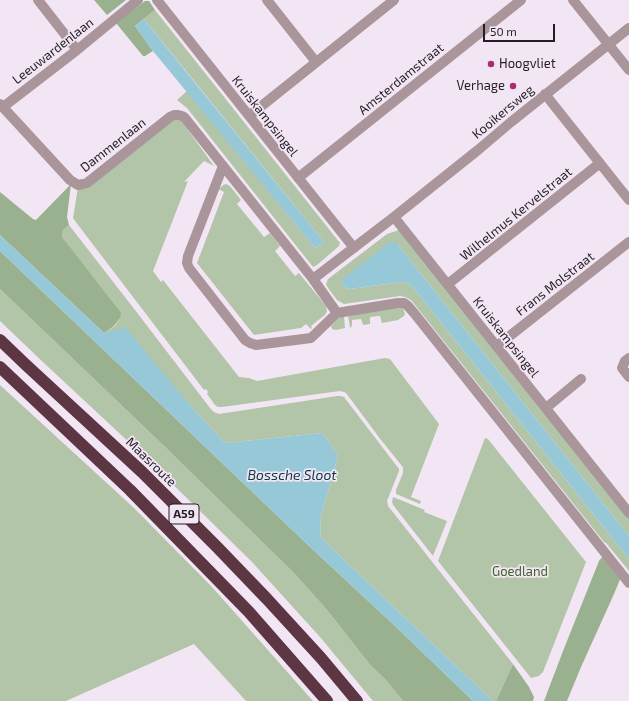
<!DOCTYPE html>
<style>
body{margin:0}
#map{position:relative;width:629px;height:701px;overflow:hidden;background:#f3e6f4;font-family:"Exo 2",sans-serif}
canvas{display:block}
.scale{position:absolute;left:483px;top:24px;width:72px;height:18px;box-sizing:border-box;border:2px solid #221e23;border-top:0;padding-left:5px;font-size:12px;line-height:14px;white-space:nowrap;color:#221e23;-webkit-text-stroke:3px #f3e6f4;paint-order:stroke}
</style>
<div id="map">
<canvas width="629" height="701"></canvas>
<div class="scale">50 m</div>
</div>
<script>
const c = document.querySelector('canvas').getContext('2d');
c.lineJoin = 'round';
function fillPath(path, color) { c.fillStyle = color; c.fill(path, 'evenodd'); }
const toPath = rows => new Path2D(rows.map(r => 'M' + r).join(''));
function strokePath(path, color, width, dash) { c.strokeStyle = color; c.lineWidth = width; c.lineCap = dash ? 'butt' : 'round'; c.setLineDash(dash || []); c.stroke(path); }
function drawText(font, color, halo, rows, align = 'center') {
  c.font = font + ' "Exo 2",sans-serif'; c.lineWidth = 3.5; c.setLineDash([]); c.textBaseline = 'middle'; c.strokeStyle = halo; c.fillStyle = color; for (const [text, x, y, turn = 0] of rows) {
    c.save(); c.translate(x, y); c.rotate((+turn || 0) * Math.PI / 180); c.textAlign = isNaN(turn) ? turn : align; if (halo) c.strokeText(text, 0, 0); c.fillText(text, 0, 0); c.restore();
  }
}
const green = toPath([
 [155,10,340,243,339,246,317,265,313,267,187,108,177,100,187,91,315,248,324,242,144,19],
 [173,119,178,119,183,123,214,166,204,161,184,182,188,181,153,271,161,282,163,280,239,377,249,378,257,381,385,358,390,359,439,424,411,497,421,501,420,504,396,494,396,490,403,473,403,468,402,466,381,440,346,393,344,392,340,391,222,407,218,407,215,405,207,394,208,392,206,389,204,390,75,221,73,218,78,187],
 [226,184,230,186,241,200,237,204,264,237,270,233,280,246,275,251,295,276,299,273,326,306,327,311,325,315,311,326,312,328,311,329,306,324,301,328,254,335,197,263,224,192,218,189,218,188,220,188,223,185],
 [69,225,135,310,210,408,214,412,219,414,337,396,341,396,344,397,399,469,399,471,387,501,388,506,513,664,496,701,493,701,321,538,320,519,338,456,323,433,225,443,189,404,104,333,115,326,120,318,62,237,63,230],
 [399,230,629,518,629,536,398,245,349,275,343,280,342,284,346,288,350,289,401,282,406,283,412,286,629,559,629,571,606,543,604,542,411,300,405,297,400,296,344,304,337,300,328,288,326,284,328,279,387,234],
 [0,289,163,445,295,574,327,610,371,666,385,679,403,701,373,701,320,637,252,562,147,459,45,364,0,321],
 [399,307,403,308,405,314,404,316,398,320,382,323,380,316,370,317,370,324,363,325,361,319,352,320,352,326,350,328,348,315],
 [344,316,345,328,336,330,332,329,331,326,340,317],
 [0,385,134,508,213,588,313,701,246,701,194,644,66,701,0,701],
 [485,438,488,439,586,562,543,672,539,676,531,678,438,561],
 [393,497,425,510,424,512,447,521,433,556,393,505,392,502]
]);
const forest = toPath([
 [94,0,126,0,107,15],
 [145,1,149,1,155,10,135,26,153,51,145,56,143,56,116,23],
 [71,184,67,217,69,225,63,230,62,237,121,313,120,318,114,326,104,333,0,235,0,192,33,219,36,220],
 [0,251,308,545,394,625,473,701,403,701,385,679,371,666,327,610,295,574,163,445,0,289],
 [603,556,621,577,614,594,581,667,567,701,544,701,563,651,599,561],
 [513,664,529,687,534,697,533,701,496,701]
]);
const water = toPath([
 [144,19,187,73,324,242,315,248,153,51,135,26],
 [0,235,104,333,126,328,189,404,225,443,323,433,338,456,320,519,321,538,493,701,473,701,394,625,308,545,0,251],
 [390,242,395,242,398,245,629,536,629,559,412,286,406,283,401,282,350,289,346,288,343,285,341,282,343,279]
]);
const minor = toPath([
 [38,0,77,50],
 [157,0,354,248],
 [267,0,316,62],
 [573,0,629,70],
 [545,94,629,200],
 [0,104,70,180,78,185,83,184,87,183,170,117,174,115,178,115,182,116,185,118,313,279,337,313,398,303,404,303,408,306,414,313,629,583],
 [3,107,77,50,138,0],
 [249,116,394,0],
 [223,166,188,256,187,263,189,268,245,340,250,343,256,345,311,338,337,313],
 [298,178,521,0],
 [394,217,629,513],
 [313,279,394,217,478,150,511,122,629,28],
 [448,284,600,163],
 [497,346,629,242],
 [629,358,625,361,622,368,629,377],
 [546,408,581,379]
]);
const highway = toPath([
 [0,340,25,364,142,472,217,547,267,599,321,658,357,701],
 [0,367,130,490,249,612,327,701]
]);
const markers = [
 [491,64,4,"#ac2a76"],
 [513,86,4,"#ac2a76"]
];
const shields = [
 [184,514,30]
];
const shieldNames = [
 ["A59",184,514]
];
const streetNames = [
 ["Leeuwardenlaan",53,51,-38],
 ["Amsterdamstraat",401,79,-39],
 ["Kooikersweg",503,112,-40],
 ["Kruiskampsingel",265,116,52],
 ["Dammenlaan",113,145,-38],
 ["Wilhelmus Kervelstraat",516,214,-39],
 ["Frans Molstraat",555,284,-38],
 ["Kruiskampsingel",506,337,52],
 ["Maasroute",151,462,44]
];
const poiNames = [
 ["Hoogvliet",499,64],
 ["Verhage",505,86,"right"]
];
const parkNames = [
 ["Goedland",520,572]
];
const waterNames = [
 ["Bossche Sloot",292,475]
];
fillPath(green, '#b2c5a9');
fillPath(forest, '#99b18e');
fillPath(water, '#97c8d8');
strokePath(minor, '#a9959a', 10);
strokePath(highway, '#5c3642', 12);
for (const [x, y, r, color] of markers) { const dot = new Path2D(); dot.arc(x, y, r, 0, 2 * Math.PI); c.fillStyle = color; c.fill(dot); strokePath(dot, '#f3e6f4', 1.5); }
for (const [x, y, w] of shields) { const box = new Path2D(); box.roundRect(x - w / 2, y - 10, w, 20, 3); c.fillStyle = '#f3e6f4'; c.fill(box); strokePath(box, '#221e23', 1); }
drawText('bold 12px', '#221e23', null, shieldNames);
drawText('13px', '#221e23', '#f3e6f4', streetNames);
drawText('13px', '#221e23', '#f3e6f4', poiNames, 'left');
drawText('13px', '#41622f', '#f3e6f4', parkNames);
drawText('italic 14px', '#0e3a47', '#f3e6f4', waterNames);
</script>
